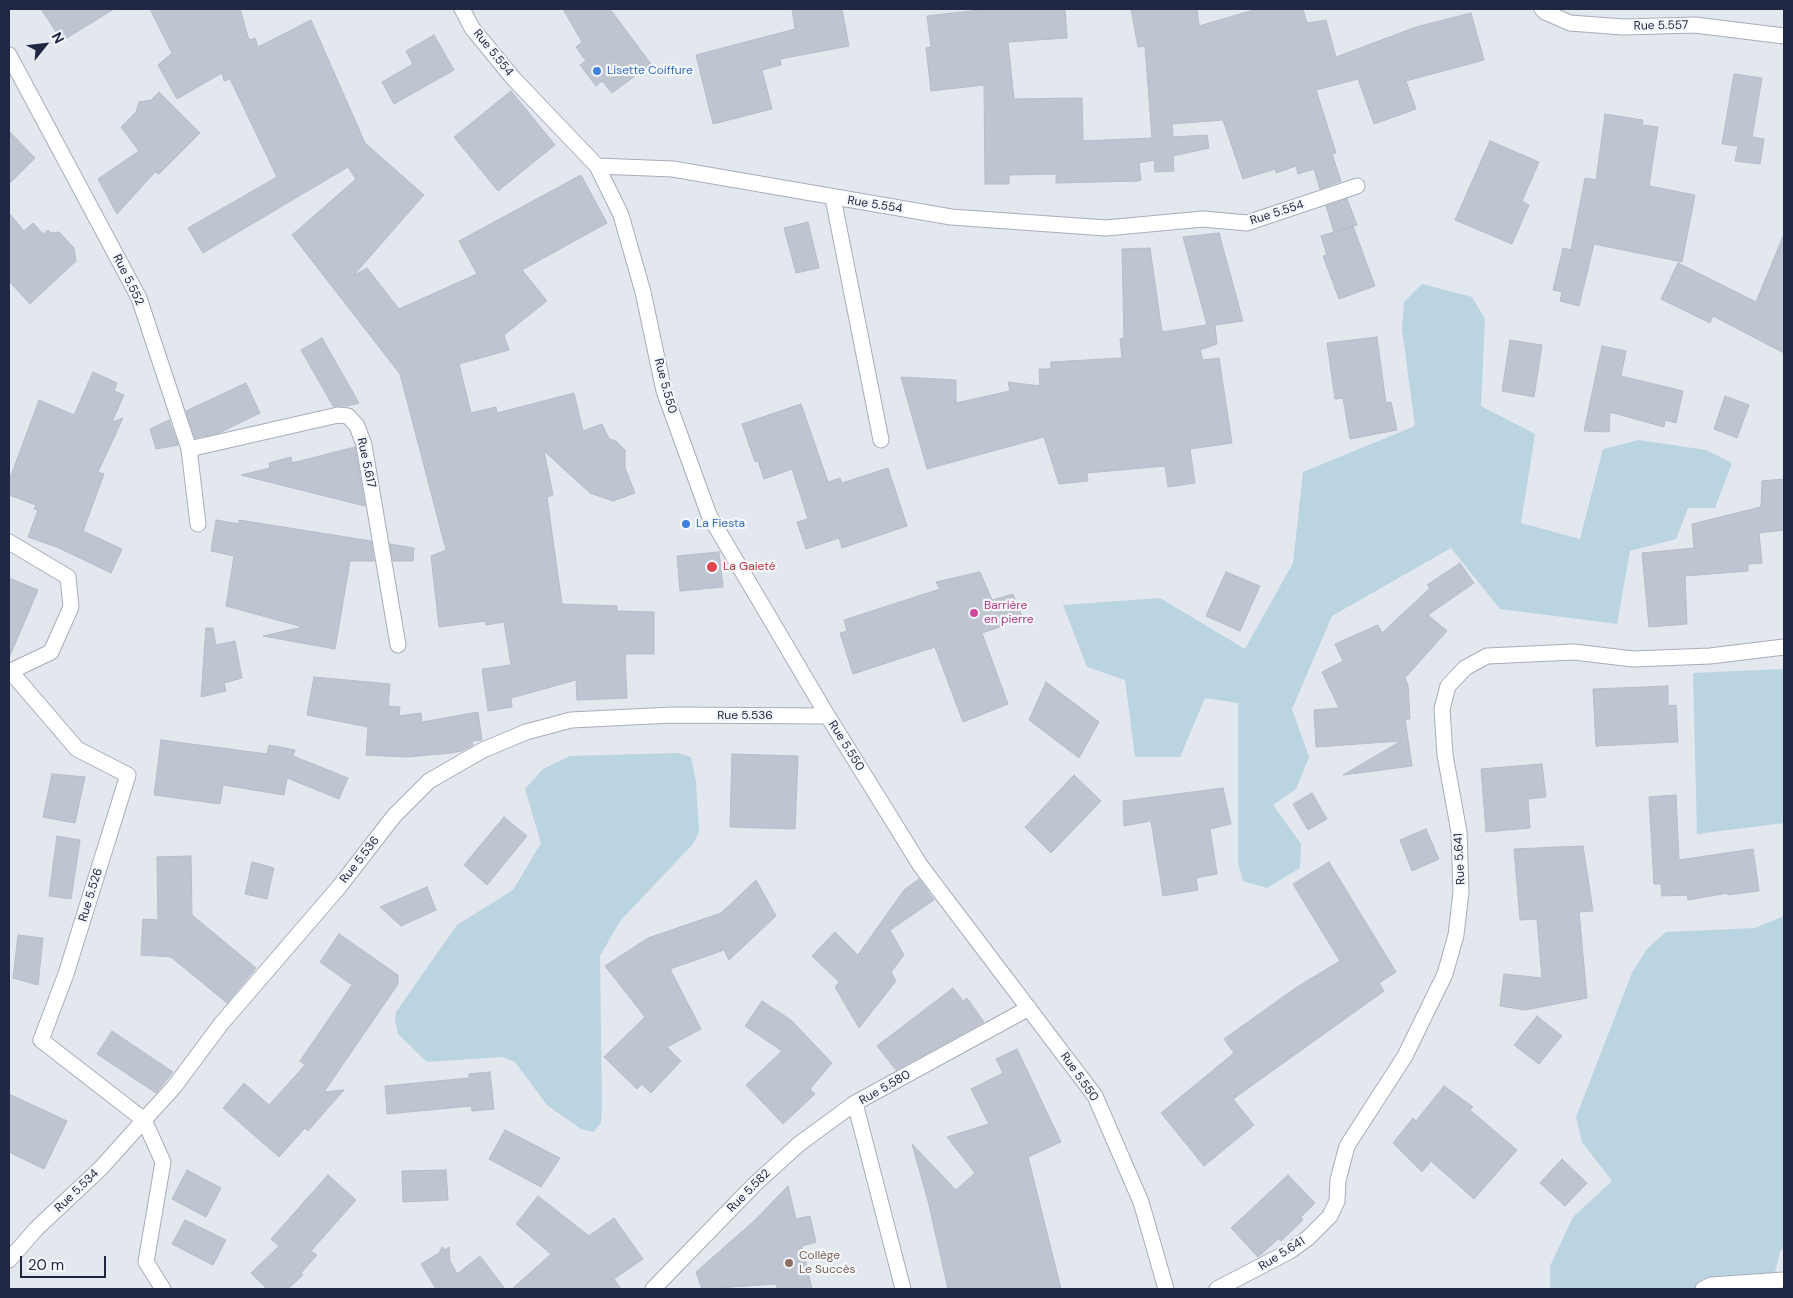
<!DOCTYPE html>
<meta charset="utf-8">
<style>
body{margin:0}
#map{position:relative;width:1793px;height:1298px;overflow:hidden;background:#e3e7ee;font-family:"DM Sans",sans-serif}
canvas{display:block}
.frame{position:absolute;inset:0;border:10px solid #202742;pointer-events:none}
.north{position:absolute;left:20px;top:20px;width:50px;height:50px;-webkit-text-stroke:4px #f4f7fa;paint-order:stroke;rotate:61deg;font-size:14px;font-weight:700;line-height:20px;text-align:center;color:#202742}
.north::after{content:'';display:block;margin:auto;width:18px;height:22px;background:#202742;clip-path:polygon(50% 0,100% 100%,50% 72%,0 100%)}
.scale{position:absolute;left:20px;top:1256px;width:86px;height:22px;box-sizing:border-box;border:2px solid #202742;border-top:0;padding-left:6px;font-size:15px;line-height:18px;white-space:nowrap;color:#202742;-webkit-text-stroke:4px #f4f7fa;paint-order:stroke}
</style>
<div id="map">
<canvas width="1793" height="1298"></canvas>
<div class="frame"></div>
<div class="north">N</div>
<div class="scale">20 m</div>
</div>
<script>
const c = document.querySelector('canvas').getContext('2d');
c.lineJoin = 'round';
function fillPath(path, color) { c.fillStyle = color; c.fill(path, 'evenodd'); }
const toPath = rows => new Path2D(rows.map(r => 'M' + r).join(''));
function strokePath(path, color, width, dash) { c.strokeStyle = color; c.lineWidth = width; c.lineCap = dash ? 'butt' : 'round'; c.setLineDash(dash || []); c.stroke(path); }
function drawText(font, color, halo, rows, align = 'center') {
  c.font = font + ' "DM Sans",sans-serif'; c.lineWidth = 4.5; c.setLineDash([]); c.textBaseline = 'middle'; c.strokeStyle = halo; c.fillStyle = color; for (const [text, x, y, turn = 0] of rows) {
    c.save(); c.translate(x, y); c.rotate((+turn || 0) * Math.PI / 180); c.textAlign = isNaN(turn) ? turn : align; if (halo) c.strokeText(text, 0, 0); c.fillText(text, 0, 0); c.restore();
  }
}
const green = toPath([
 [1422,284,1472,297,1485,319,1481,406,1535,434,1521,523,1580,539,1603,449,1639,440,1706,450,1732,463,1715,508,1688,508,1676,539,1630,551,1617,624,1500,609,1451,548,1332,616,1292,709,1309,757,1296,789,1273,805,1301,844,1300,868,1267,888,1243,881,1238,863,1238,703,1205,698,1180,757,1135,757,1125,680,1087,667,1063,605,1160,598,1245,649,1293,563,1303,472,1415,426,1402,329,1404,302],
 [1784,669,1784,823,1697,834,1693,673],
 [678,753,691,757,696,782,699,832,693,844,620,921,600,956,602,1109,601,1122,594,1132,581,1129,547,1105,515,1062,502,1057,427,1062,398,1034,395,1020,396,1012,457,925,513,890,541,843,525,789,543,769,570,756],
 [1784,916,1784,1247,1780,1252,1771,1289,1550,1289,1550,1266,1573,1217,1612,1181,1582,1142,1576,1117,1632,973,1647,949,1666,932,1755,928]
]);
const building = toPath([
 [41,9,114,9,62,41,41,9],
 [150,9,240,9,249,40,255,38,258,47,311,20,365,143,424,195,353,276,367,268,399,309,477,274,459,241,581,175,607,223,522,270,547,301,504,335,509,350,459,364,471,413,496,407,497,413,574,393,583,431,602,424,609,439,616,441,625,450,625,468,635,493,613,501,590,493,544,451,553,495,547,497,562,604,617,606,617,611,654,612,654,654,625,654,627,698,577,700,576,680,511,698,512,707,488,711,482,669,511,665,504,622,486,625,485,621,439,627,431,556,446,550,400,374,292,235,356,179,348,167,203,253,188,228,277,177,230,79,224,81,222,73,177,99,158,65,172,53,150,9],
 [563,9,610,9,651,64,612,93,602,81,596,86,580,65,586,61,576,47,582,42,563,9],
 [792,9,842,9,849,46,780,59,781,65,762,70,772,109,713,124,696,55,795,29,792,9],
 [988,9,1065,9,1067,38,1008,42,1014,99,1082,98,1083,141,1152,138,1145,46,1138,47,1131,9,1197,9,1199,26,1257,9,1303,9,1307,23,1326,20,1336,57,1416,27,1471,13,1484,60,1406,81,1416,109,1374,124,1358,79,1316,90,1336,153,1332,154,1341,181,1320,189,1314,169,1298,174,1296,166,1276,173,1275,169,1243,179,1223,120,1172,124,1173,137,1207,135,1209,148,1173,156,1174,171,1155,172,1154,160,1139,163,1141,180,1138,181,1056,183,1056,174,1009,175,1009,184,985,184,984,85,931,91,926,48,931,47,927,16,988,9],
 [434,35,454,70,394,104,382,82,413,64,406,51,434,35],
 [1734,74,1762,78,1752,137,1764,139,1760,164,1735,161,1738,146,1722,144,1734,74],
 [511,91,555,145,498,191,454,137,511,91],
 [159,92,200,133,159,174,155,172,117,214,98,179,139,151,121,127,136,112,139,102,151,100,159,92],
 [1605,114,1643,120,1642,125,1658,127,1649,186,1695,195,1682,262,1594,244,1579,306,1560,301,1562,292,1553,290,1563,248,1571,250,1585,178,1596,180,1605,114],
 [9,131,35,158,9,184,9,131],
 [1490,141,1539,162,1522,201,1529,205,1512,244,1455,220,1490,141],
 [1347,199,1357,225,1334,232,1353,226,1375,286,1339,299,1323,256,1327,255,1321,236,1334,232,1326,206,1347,199],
 [9,213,24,231,33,223,43,234,48,230,51,233,59,232,74,248,76,261,30,304,9,281,9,213],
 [808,222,819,268,796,273,784,228,808,222],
 [1219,233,1243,321,1215,325,1217,344,1200,350,1203,360,1219,358,1232,443,1190,449,1195,483,1168,487,1165,466,1087,473,1088,481,1059,484,1044,437,927,469,901,377,956,380,956,403,1010,391,1008,382,1040,386,1039,369,1051,369,1051,362,1122,358,1120,339,1124,338,1122,249,1150,248,1162,332,1207,325,1183,237,1219,233],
 [1784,234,1784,353,1713,316,1710,323,1661,299,1678,263,1756,302,1784,234],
 [1377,337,1386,403,1391,402,1397,430,1350,439,1343,398,1335,399,1327,343,1377,337],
 [322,338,359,403,347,406,333,406,301,350,322,338],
 [1510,340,1542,345,1534,397,1502,391,1510,340],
 [1602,346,1626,351,1621,376,1683,391,1676,423,1665,420,1664,427,1610,412,1609,432,1584,431,1602,346],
 [93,372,117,383,114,391,124,395,112,422,123,418,98,472,104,474,83,531,122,549,111,573,59,548,28,537,38,510,34,509,36,505,9,495,9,481,39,400,74,415,93,372],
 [246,383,260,413,219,433,195,438,186,411,246,383],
 [1725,396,1749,405,1737,438,1714,429,1725,396],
 [801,404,828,482,840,478,842,483,888,468,907,526,842,548,839,538,806,549,797,522,808,519,792,469,764,479,758,461,755,462,742,424,801,404],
 [169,420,178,445,156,449,150,429,169,420],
 [355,447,365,506,241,475,270,468,269,463,291,457,292,463,355,447],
 [1784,479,1784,530,1759,533,1762,563,1748,564,1748,571,1685,576,1687,624,1649,627,1642,553,1694,548,1692,524,1761,507,1762,481,1784,479],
 [216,520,239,524,239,520,371,541,374,561,350,561,335,649,263,636,303,627,226,606,234,556,211,551,216,520],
 [390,544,414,548,413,561,393,561,390,544],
 [719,552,723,587,680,591,677,556,719,552],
 [1460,563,1474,583,1428,615,1447,631,1405,678,1408,685,1410,719,1405,719,1412,766,1343,775,1401,741,1316,747,1314,710,1339,708,1322,672,1343,661,1335,644,1378,625,1382,633,1430,588,1427,585,1460,563],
 [980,572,992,600,1013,594,1023,619,982,633,1008,704,963,722,935,647,853,674,840,633,847,631,844,620,940,589,936,582,980,572],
 [1226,572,1260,586,1240,631,1206,616,1226,572],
 [9,578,38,590,9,658,9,578],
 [206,628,213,628,216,645,235,641,242,678,224,683,226,691,201,697,206,628],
 [314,677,390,684,388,706,400,707,399,716,421,713,422,722,478,712,482,740,472,741,473,745,462,751,451,753,407,757,366,755,368,727,307,715,314,677],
 [1046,682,1099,722,1079,758,1029,720,1046,682],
 [1668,686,1668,706,1676,705,1678,742,1596,746,1593,689,1668,686],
 [161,740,267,754,269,745,295,750,293,756,348,778,339,799,287,778,284,795,223,785,220,804,154,795,161,740],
 [732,754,798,756,795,829,730,827,732,754],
 [1542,764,1546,797,1528,799,1530,828,1486,832,1481,769,1542,764],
 [52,774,85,777,75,823,43,817,52,774],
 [1074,775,1101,801,1051,853,1025,827,1074,775],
 [1223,788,1231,824,1210,829,1217,874,1196,878,1198,890,1163,896,1151,821,1124,826,1123,801,1223,788],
 [1312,793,1327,819,1308,830,1293,804,1312,793],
 [1676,795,1679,860,1753,849,1759,891,1728,895,1728,893,1688,900,1687,895,1662,896,1661,884,1654,884,1649,797,1676,795],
 [504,817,527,836,487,885,464,865,504,817],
 [1426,829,1439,859,1412,871,1400,840,1426,829],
 [57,836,80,840,71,899,49,896,57,836],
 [1583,846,1593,911,1579,912,1587,998,1525,1010,1500,1006,1504,974,1542,978,1537,919,1520,920,1514,849,1583,846],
 [191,856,192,915,256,968,227,1003,171,957,141,955,143,919,158,920,157,857,191,856],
 [252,862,274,868,267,899,245,894,252,862],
 [1329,862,1396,972,1379,983,1384,991,1233,1099,1254,1125,1204,1166,1161,1113,1234,1053,1224,1039,1297,987,1340,961,1293,884,1329,862],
 [919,879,934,900,890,930,904,955,891,972,896,981,859,1028,835,987,839,982,812,956,835,932,858,955,904,890,919,879],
 [756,880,776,916,729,960,724,950,670,969,701,1029,667,1047,681,1061,651,1093,642,1084,637,1089,604,1057,645,1017,605,966,648,938,721,913,756,880],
 [427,887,436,910,401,926,380,907,427,887],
 [339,934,398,975,398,984,324,1092,344,1090,308,1131,305,1128,279,1157,223,1108,244,1083,269,1105,305,1065,300,1061,352,985,320,962,339,934],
 [18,935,43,938,38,985,13,978,18,935],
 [953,988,963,1001,967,998,984,1022,896,1070,877,1046,953,988],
 [762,1001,791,1020,832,1063,810,1089,815,1094,783,1124,746,1085,782,1051,745,1026,762,1001],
 [1537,1016,1562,1036,1539,1064,1514,1045,1537,1016],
 [112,1031,173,1072,156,1093,97,1054,112,1031],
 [1017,1049,1061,1142,1028,1157,1061,1289,948,1289,928,1201,912,1144,956,1190,975,1173,947,1137,989,1124,971,1089,1003,1073,996,1059,1017,1049],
 [490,1072,494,1109,472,1111,471,1106,387,1114,385,1086,469,1078,469,1074,490,1072],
 [1444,1086,1473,1107,1470,1110,1517,1150,1474,1199,1431,1161,1422,1172,1393,1143,1413,1118,1416,1121,1444,1086],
 [9,1094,67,1121,44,1169,9,1152,9,1094],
 [505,1130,560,1158,541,1187,489,1159,505,1130],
 [1562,1159,1587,1183,1565,1206,1540,1183,1562,1159],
 [187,1170,221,1188,206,1217,172,1199,187,1170],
 [446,1170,448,1200,403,1202,402,1171,446,1170],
 [328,1175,356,1200,311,1251,317,1255,301,1273,303,1275,288,1289,267,1289,251,1273,279,1246,271,1239,328,1175],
 [1288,1175,1315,1203,1301,1217,1303,1220,1281,1241,1278,1239,1258,1257,1231,1228,1288,1175],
 [788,1186,796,1219,810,1216,816,1242,802,1246,812,1289,777,1289,776,1284,702,1289,696,1272,754,1221,788,1186],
 [538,1196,589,1236,614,1218,643,1259,614,1279,621,1289,512,1289,551,1254,516,1224,538,1196],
 [185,1220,226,1240,213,1265,172,1244,185,1220],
 [442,1247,444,1250,449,1247,450,1261,457,1274,480,1256,505,1289,436,1289,421,1264,439,1253,442,1247]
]);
const street = toPath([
 [462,9,472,28,513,78,597,166,621,215,643,292,664,391,709,515,824,710,920,865,1095,1096,1141,1202,1166,1289],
 [1542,9,1545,12,1570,23,1623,27,1695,25,1784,36],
 [9,55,139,298,189,449,198,524],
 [597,166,673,169,951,217,1106,228,1203,219,1247,223,1357,186],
 [833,198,881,440],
 [189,449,338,415,348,416,357,426,364,445,398,645],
 [9,542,68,577,71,607,51,652,9,672],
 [9,1260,37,1228,101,1168,144,1120,41,1040,66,974,128,775,77,749,11,672],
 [163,1289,146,1262,163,1162,144,1120,174,1087,221,1024,339,887,394,816,429,781,483,750,526,732,571,720,672,715,827,716],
 [653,1289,755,1184,799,1144,855,1103],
 [903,1289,855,1103,1029,1008],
 [1217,1289,1290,1251,1308,1238,1330,1216,1337,1201,1338,1180,1347,1146,1405,1056,1445,974,1456,935,1461,892,1459,832,1445,755,1442,709,1448,686,1465,668,1487,656,1574,652,1633,659,1710,656,1784,647],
 [1703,1289,1711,1285,1784,1280]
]);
const markers = [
 [597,71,5,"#3f7fe0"],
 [686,524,5,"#3f7fe0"],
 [712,567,6,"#e0444e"],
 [974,613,5,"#d1479c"],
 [789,1263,5,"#8d6e63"]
];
const streetNames = [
 ["Rue 5.557",1661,26,-1],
 ["Rue 5.554",493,53,51],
 ["Rue 5.554",875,205,9],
 ["Rue 5.554",1277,213,-18],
 ["Rue 5.552",128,280,64],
 ["Rue 5.550",665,386,75],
 ["Rue 5.617",366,463,78],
 ["Rue 5.536",745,716],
 ["Rue 5.550",846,746,58],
 ["Rue 5.641",1460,859,-93],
 ["Rue 5.536",360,860,-52],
 ["Rue 5.526",91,895,-73],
 ["Rue 5.550",1079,1077,55],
 ["Rue 5.580",885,1088,-30],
 ["Rue 5.534",77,1191,-44],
 ["Rue 5.582",749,1191,-45],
 ["Rue 5.641",1282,1254,-32]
];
const shopNames = [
 ["Lisette Coiffure",607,71],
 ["La Fiesta",696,524]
];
const healthNames = [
 ["La Gaieté",723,567]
];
const hotelNames = [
 ["Barrière",984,606],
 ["en pierre",984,620]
];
const educationNames = [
 ["Collège",799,1256],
 ["Le Succès",799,1270]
];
fillPath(green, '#bad4e2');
fillPath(building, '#bec4d0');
strokePath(building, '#b5bcc9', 1);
strokePath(street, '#a8adba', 17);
strokePath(street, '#fff', 15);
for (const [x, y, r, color] of markers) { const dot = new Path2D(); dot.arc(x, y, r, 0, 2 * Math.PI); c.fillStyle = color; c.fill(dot); strokePath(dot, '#f4f7fa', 2); }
drawText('12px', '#202742', '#f4f7fa', streetNames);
drawText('12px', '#366cbe', '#f4f7fa', shopNames, 'left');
drawText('12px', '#be3a42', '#f4f7fa', healthNames, 'left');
drawText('12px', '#b23c85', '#f4f7fa', hotelNames, 'left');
drawText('12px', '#785e54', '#f4f7fa', educationNames, 'left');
</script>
